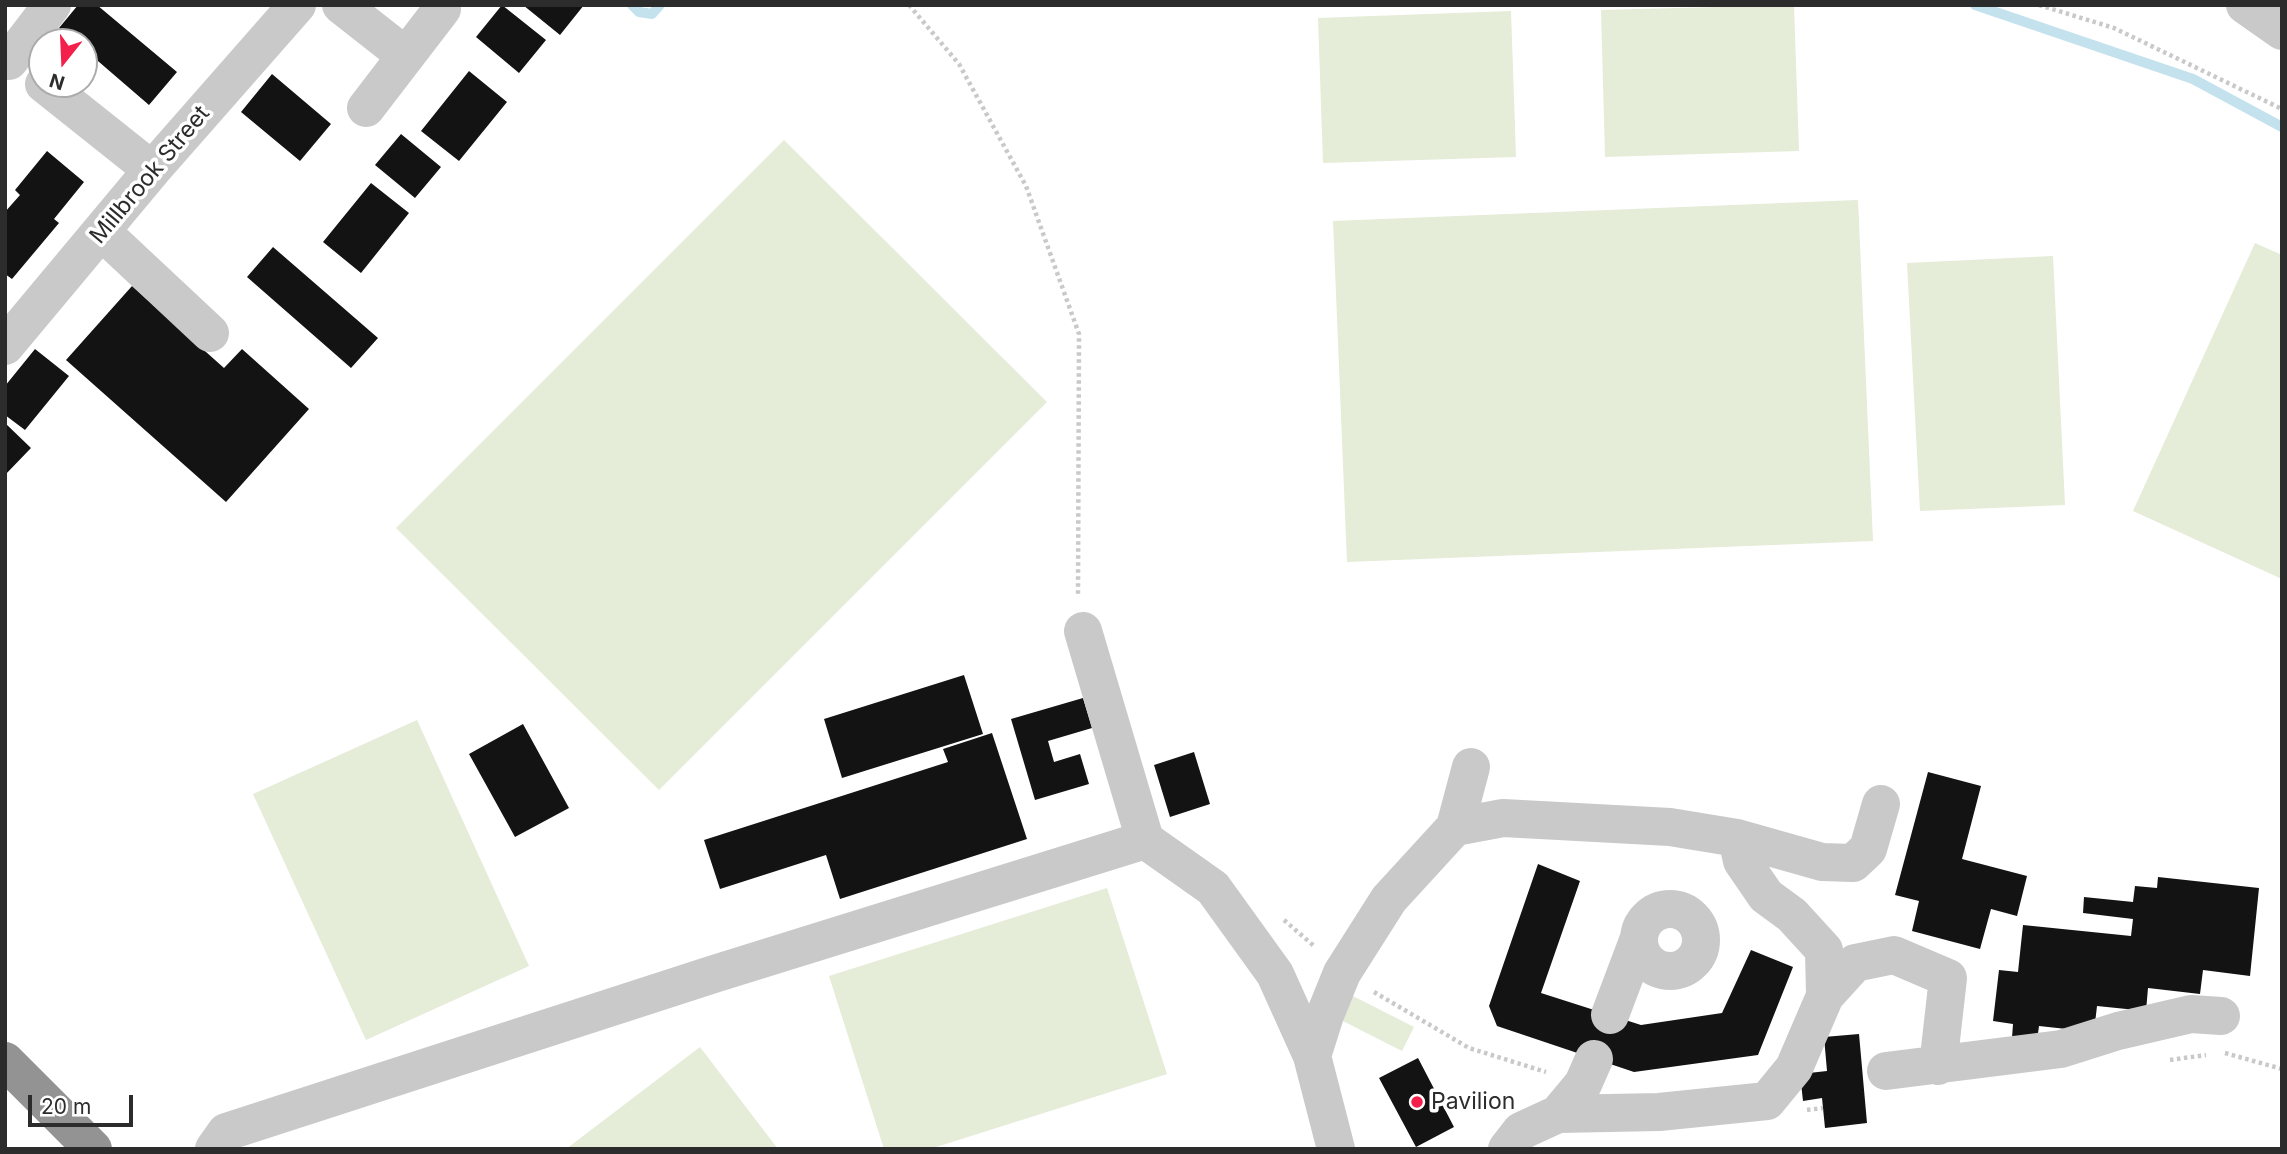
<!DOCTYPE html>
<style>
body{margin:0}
#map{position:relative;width:2287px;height:1154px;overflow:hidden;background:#fff;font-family:Inter,sans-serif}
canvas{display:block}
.frame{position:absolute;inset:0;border:7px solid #2c2c2c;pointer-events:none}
.north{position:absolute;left:28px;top:28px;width:70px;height:70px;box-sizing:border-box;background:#fff;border:2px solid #ababab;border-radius:50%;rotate:198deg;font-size:19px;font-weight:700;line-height:28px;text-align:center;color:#2c2c2c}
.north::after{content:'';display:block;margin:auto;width:24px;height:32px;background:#f2204a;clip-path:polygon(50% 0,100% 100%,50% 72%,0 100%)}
.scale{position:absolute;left:28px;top:1095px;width:105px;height:32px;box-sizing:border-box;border:4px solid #2c2c2c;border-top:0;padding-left:9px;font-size:21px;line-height:24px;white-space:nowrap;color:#2c2c2c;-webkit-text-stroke:5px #fff;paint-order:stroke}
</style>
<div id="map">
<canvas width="2287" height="1154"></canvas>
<div class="frame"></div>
<div class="north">N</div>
<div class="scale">20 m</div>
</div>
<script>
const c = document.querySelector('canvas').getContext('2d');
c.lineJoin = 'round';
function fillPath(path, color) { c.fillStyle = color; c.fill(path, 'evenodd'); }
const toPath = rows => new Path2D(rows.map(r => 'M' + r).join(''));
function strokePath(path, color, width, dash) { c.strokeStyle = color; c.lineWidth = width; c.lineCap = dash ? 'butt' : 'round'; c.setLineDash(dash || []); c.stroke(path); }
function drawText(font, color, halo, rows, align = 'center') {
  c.font = font + ' Inter,sans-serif'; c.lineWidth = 7; c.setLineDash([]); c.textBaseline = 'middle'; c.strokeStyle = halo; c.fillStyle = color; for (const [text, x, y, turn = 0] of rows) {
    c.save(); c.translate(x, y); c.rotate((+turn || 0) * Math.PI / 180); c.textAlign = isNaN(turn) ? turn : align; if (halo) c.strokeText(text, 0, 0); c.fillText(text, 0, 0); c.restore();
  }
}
const green = toPath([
 [1794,5,1799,151,1605,157,1601,10],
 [1511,11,1516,157,1323,163,1318,18],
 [784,140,1047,402,659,790,396,528],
 [1858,200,1873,541,1347,562,1333,221],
 [2255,243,2282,255,2282,579,2133,511],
 [2053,256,2065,505,1920,511,1907,263],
 [417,720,529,966,366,1040,253,794],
 [1107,888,1167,1074,930,1149,884,1149,829,976],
 [1349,994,1414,1027,1402,1051,1337,1018],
 [700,1047,778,1149,566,1149]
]);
const stream = toPath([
 [632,5,639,12,652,14,660,5],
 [1975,5,2193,79,2282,127]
]);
const building = toPath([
 [78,5,97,5,177,72,149,105,84,49,84,42,76,42,59,28],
 [502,5,546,40,519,73,476,37],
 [523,5,584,5,560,35],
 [469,71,507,102,459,161,421,131],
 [272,74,331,124,300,161,241,112],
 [401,134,441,167,415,198,375,165],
 [47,151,84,182,54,219,59,223,12,279,5,274,5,212,20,195,15,190],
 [371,183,409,213,361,273,323,242],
 [273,247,378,338,351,368,247,277],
 [132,286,224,368,242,349,309,409,226,502,66,360],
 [35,349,69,376,25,430,5,415,5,386],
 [5,423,31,448,5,475],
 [964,675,983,734,842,778,824,719],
 [1083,698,1092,728,1048,741,1054,762,1080,754,1089,784,1035,800,1011,719],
 [523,724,569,808,515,837,469,754],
 [992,733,1027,839,840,899,826,855,720,889,704,840,948,762,943,749],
 [1194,752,1210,804,1170,817,1154,765],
 [1928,772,1981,786,1962,859,2027,876,2017,916,1991,909,1980,949,1912,931,1919,901,1895,895],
 [1538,864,1580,881,1541,993,1641,1025,1722,1013,1751,950,1793,967,1758,1055,1634,1072,1497,1026,1489,1006],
 [2158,877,2259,888,2250,976,2203,970,2200,994,2148,988,2146,1011,2097,1006,2094,1032,2039,1026,2037,1041,2012,1038,2013,1024,1993,1021,1999,970,2018,972,2023,925,2131,936,2133,919,2083,913,2084,897,2133,902,2135,886,2157,888],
 [1859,1034,1867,1123,1825,1128,1822,1098,1803,1101,1800,1074,1827,1071,1824,1037],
 [1418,1058,1454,1127,1416,1147,1379,1078]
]);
const path = toPath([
 [909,5,959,64,1026,186,1079,334,1078,596],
 [2039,5,2114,28,2282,109],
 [1284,920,1314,946],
 [1374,992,1469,1048,1546,1072],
 [2225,1053,2282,1069],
 [2170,1060,2206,1055],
 [1807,1110,1823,1108]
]);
const minor = toPath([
 [341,5,406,56],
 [2245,5,2282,31],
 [9,61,52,5],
 [44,84,152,170],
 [366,108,442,9],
 [101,231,210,333],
 [5,346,152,170,297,5],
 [1083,631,1145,840],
 [1455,827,1503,818,1670,827,1737,838,1822,862,1853,863,1868,849,1881,804],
 '1639 940a31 31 0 1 1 62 0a31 31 0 1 1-62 0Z',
 [1825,996,1855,963,1894,955,1948,978,1938,1066],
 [1610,1015,1639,938],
 [1886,1071,2061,1049,2118,1031,2191,1014,2221,1016],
 [1558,1114,1583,1084,1594,1059],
 [214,1149,226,1132,714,974,1145,840,1213,888,1275,974,1312,1056],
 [1336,1149,1312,1056,1325,1015,1342,973,1389,899,1455,827,1471,767],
 [1507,1149,1521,1131,1558,1114,1659,1112,1767,1101,1794,1068,1825,996,1824,950,1792,915,1766,896,1742,861,1737,838]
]);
const highway = toPath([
 [5,1061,93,1149]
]);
const markers = [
 [1417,1102,7,"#f2204a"]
];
const streetNames = [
 ["Millbrook Street",150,175,-50]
];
const poiNames = [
 ["Pavilion",1431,1102]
];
fillPath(green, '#e5ecd8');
strokePath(stream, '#c3e2ed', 10);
fillPath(building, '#131313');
strokePath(path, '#c9c9c9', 4.5, [3.5, 3.5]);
strokePath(minor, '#c9c9c9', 38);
strokePath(highway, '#939393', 38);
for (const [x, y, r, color] of markers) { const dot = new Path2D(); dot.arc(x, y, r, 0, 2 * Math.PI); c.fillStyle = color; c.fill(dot); strokePath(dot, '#fff', 2.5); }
drawText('23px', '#2c2c2c', '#fff', streetNames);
drawText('23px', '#2c2c2c', '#fff', poiNames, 'left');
</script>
